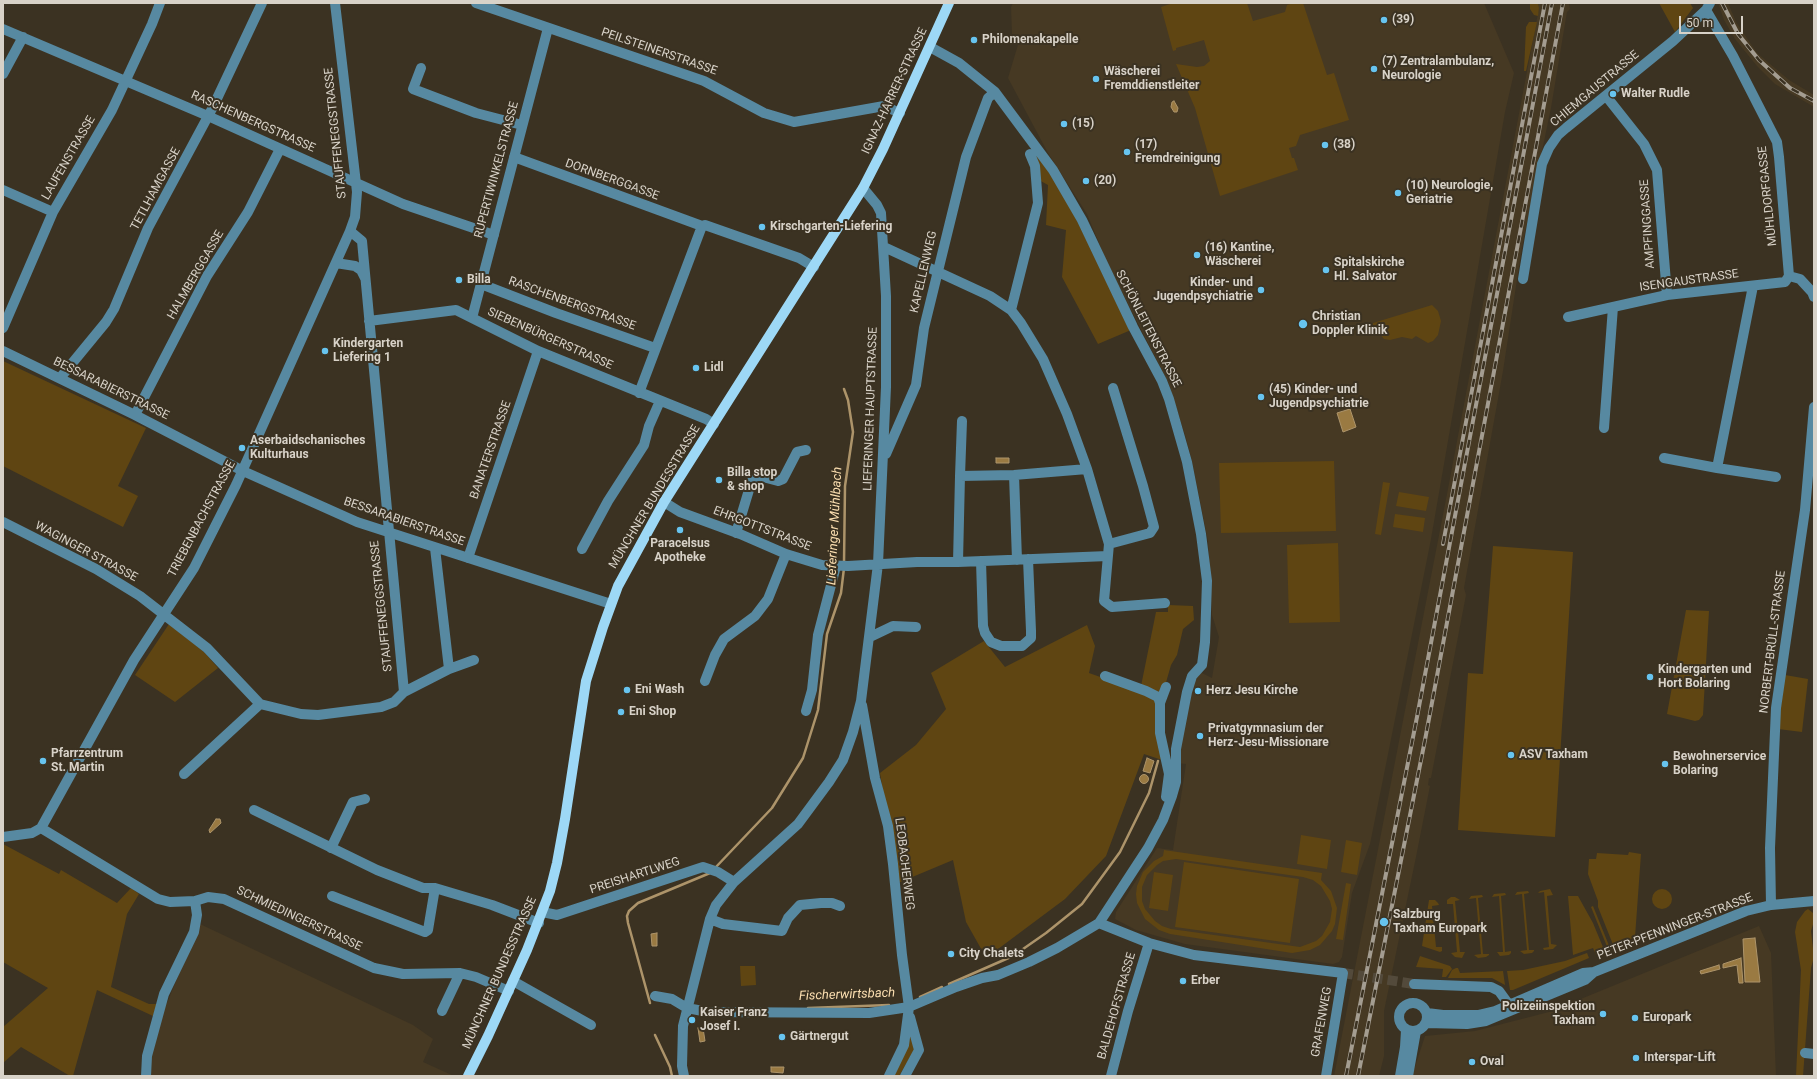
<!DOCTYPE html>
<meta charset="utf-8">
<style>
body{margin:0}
#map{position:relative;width:1817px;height:1079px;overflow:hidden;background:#3b3222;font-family:Roboto,sans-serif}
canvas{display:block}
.frame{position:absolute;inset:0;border:4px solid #d8d2c8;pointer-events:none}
.scale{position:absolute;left:1679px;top:16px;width:64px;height:18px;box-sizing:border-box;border:2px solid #d8d2c8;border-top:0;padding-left:5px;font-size:12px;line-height:14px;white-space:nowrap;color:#d8d2c8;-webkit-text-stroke:3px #3b3222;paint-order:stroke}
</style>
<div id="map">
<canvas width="1817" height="1079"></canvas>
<div class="frame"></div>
<div class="scale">50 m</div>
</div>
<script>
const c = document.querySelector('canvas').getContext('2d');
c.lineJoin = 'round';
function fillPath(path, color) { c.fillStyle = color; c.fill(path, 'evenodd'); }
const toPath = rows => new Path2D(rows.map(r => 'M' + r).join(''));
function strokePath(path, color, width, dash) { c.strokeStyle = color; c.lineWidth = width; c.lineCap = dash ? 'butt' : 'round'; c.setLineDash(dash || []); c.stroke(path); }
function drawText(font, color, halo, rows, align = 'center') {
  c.font = font + ' Roboto,sans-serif'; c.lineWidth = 4; c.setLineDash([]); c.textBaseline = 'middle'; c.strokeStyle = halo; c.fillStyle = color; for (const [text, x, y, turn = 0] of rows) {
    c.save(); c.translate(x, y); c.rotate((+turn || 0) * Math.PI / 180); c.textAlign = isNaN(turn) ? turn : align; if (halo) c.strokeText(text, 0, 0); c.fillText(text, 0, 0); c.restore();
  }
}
const built = toPath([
 [1013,3,1484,3,1514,73,1505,112,1431,539,1370,844,1352,893,1342,957,1339,962,1333,964,1185,944,1136,930,1115,919,1116,912,1157,848,1173,850,1186,764,1177,763,1188,691,1200,672,1212,678,1219,637,1212,615,1208,541,1192,461,1185,435,1168,382,1108,265,1087,214,1048,153,1008,78,1020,38,1012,34,1011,7],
 [1538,3,1569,3,1570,9,1567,12,1551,108,1522,247,1503,371,1464,588,1466,595,1431,778,1429,778,1428,785,1430,786,1416,857,1384,1011,1384,1056,1379,1076,1334,1076,1447,494,1539,8],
 [1718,3,1728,3,1736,22,1757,53,1789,80,1814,95,1814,107,1775,84,1757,66,1735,39,1724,20],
 [200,924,413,1025,433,1039,423,1062,454,1076,149,1076,151,1056,164,1010],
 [1759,926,1771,953,1776,1076,1412,1076,1425,1036,1475,1031,1549,1012]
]);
const green = toPath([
 [1173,3,1247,3,1253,21,1285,12,1287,5,1293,3,1303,3,1327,75,1334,73,1349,120,1300,135,1296,146,1289,148,1292,158,1294,158,1298,170,1220,196,1195,108,1176,64,1197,67,1204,66,1210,61,1204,40,1176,48,1176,50,1173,51,1161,7],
 [1530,3,1538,3,1539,8,1538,16,1534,15,1530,9],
 [1659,3,1690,3,1693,8,1675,32],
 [1529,22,1537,22,1526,71,1524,71,1526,27],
 [1032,145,1069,204,1131,330,1098,344,1062,277,1066,230,1046,225,1048,185,1039,180,1031,151],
 [1432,305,1438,311,1441,321,1438,335,1433,341,1428,343,1416,336,1412,339,1402,337,1390,340,1384,339,1373,326,1373,323],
 [3,361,146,428,118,486,138,496,123,527,3,466],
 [1334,461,1336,531,1221,533,1219,463],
 [1383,482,1390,483,1381,535,1375,534],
 [1399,492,1429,497,1426,511,1396,506],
 [1395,514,1425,518,1423,532,1393,527],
 [1338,543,1340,622,1289,623,1287,545],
 [1493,546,1573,552,1555,837,1458,830,1468,673,1483,674],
 [1168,605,1193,606,1194,620,1183,629,1177,655,1171,665,1165,686,1162,760,1144,754,1106,856,1065,899,994,952,984,954,966,922,953,860,898,883,880,773,916,745,946,709,931,673,984,641,1005,667,1087,625,1095,646,1089,673,1140,691,1156,612,1168,612],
 [1686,610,1709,611,1703,715,1699,720,1695,721,1667,714],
 [169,624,204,652,218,668,175,702,135,675],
 [1785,675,1808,679,1802,732,1778,729],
 [1301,835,1331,840,1327,869,1297,864],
 [1346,840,1362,843,1357,875,1341,872],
 [3,844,59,874,61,870,117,903,131,888,139,894,127,914,111,987,149,1004,157,1004,153,1016,97,990,73,1076,70,1076,21,1047,3,1063,3,1027,48,988,3,962],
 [1164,850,1322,873,1321,880,1331,891,1337,908,1335,924,1332,931,1320,945,1310,950,1292,953,1170,934,1159,930,1145,919,1137,903,1136,894,1137,886,1143,872,1154,861,1163,856],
 [1176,859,1303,877,1313,880,1321,886,1330,901,1332,909,1330,922,1322,936,1316,941,1300,947,1171,929,1162,926,1155,921,1145,909,1142,901,1142,887,1147,875,1157,865,1163,861],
 [1629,852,1641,854,1635,937,1614,947,1598,907,1598,901,1588,874,1589,859,1596,859,1597,853,1628,855],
 [1184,862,1299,879,1290,943,1175,927],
 [1154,872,1173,875,1168,911,1149,908],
 [1346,883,1351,884,1343,940,1336,939],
 [1550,889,1553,895,1547,896,1551,944,1557,945,1553,949,1544,950,1543,948,1549,947,1544,892,1538,893,1540,891],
 '1652 899a10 10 0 1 1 20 0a10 10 0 1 1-20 0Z',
 [1528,891,1529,893,1524,894,1529,950,1534,950,1534,951,1532,953,1524,954,1520,951,1527,950,1522,894,1515,895,1517,892],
 [1505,893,1506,895,1501,896,1505,952,1511,951,1511,953,1509,955,1500,956,1497,952,1503,952,1499,896,1492,897,1494,894],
 [1482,895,1483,897,1478,898,1483,954,1489,954,1489,955,1486,957,1478,958,1474,955,1481,954,1476,898,1469,899,1471,896],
 [1568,896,1578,896,1593,923,1605,952,1596,955,1593,948,1573,955],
 [1451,897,1455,897,1460,900,1455,901,1460,952,1465,952,1462,958,1455,957,1451,953,1457,952,1453,904,1447,904,1447,900],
 [1429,900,1435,900,1438,903,1439,905,1432,906,1436,947,1442,947,1442,951,1440,952,1422,946],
 [1593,906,1610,948,1608,949,1591,907],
 [1808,909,1813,913,1814,921,1811,931,1814,957,1811,968,1803,1076,1796,1076,1801,970,1795,932,1797,922,1805,911],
 [1587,953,1589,958,1513,990,1510,990,1507,971,1523,970,1565,961],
 [1420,956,1450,966,1452,969,1446,977,1442,977,1443,969,1416,967],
 [740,966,755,966,756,985,741,986],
 [1456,968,1458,968,1460,973,1503,971,1505,985,1492,978,1448,978,1452,970],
 [910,1024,914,1050,899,1076,892,1076]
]);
const water = toPath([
 [1174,101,1178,108,1177,112,1174,112,1171,107,1172,102,1174,101],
 [1350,409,1356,427,1343,432,1337,413,1350,409],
 [996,458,1009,458,1009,463,996,463,996,458],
 [1147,758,1154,761,1150,773,1143,771,1147,758],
 '1139.5 779a4.5 4.5 0 1 1 9 0a4.5 4.5 0 1 1-9 0Z',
 [216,819,220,819,221,823,210,833,209,830,216,819],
 [657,933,657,946,652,946,651,934,657,933],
 [1755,938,1760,982,1745,982,1743,939,1755,938],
 [1741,958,1743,983,1739,983,1737,965,1723,968,1723,964,1741,958],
 [1719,965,1720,969,1701,974,1700,971,1719,965],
 [698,1028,703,1028,705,1041,700,1042,698,1028],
 [771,1067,784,1067,783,1073,771,1072,771,1067]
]);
const stream = toPath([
 [844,389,848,400,853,432,845,486,844,563],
 [715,868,772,808,803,758,818,710,827,634,841,593,844,568],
 [949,984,1013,956,1046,933,1082,904,1120,852,1149,793,1158,761],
 [920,997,942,987],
 [650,1003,628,923,627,916,629,911,638,903,710,873],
 [808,1008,889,1005],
 [655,1035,670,1067,672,1076]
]);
const minorTunnel = toPath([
 [1343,973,1414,984]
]);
const minor = toPath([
 [476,3,704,81,764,113,794,122,884,106,900,113],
 [1706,10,1733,56,1777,142,1779,157,1789,276],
 [3,29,208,116,403,204,494,235],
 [421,68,413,89,476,113,522,125],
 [3,74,23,37],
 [1606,96,1644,144,1657,170,1667,295],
 [514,157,702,226,705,225,799,258,814,267],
 [3,190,53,212],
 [350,231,362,241,404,692],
 [884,247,990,296,1011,310,1021,323,1043,359,1067,414,1087,469,1109,544,1104,601,1112,607,1165,603],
 [336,263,355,266,361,270,365,278],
 [1789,276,1800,279,1812,292,1814,297],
 [1523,279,1542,164,1549,148,1558,135,1566,128,1673,41,1706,10,1710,3],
 [481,284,556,313,655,348],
 [1753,286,1717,468,1776,477],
 [1011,310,1038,203,1035,166,1030,154],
 [1568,317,1667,295,1785,282,1789,276],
 [472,318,548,28],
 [369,321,456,310,538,351,706,419,714,424],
 [3,328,53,212,112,110,152,24,160,3],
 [3,351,135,415,243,471,357,522,611,604],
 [60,378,106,322,114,309,148,228,213,107,262,3],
 [639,393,702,226],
 [135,415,207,276,248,212,280,149],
 [1604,428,1613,307],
 [886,454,916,385,924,328,966,157,988,98,995,92],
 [1664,458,1717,468],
 [1014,475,1017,560],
 [960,476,962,421],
 [664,502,680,512,740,534,786,554,822,565,848,566,917,562,958,562,1108,556],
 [3,522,96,569,140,596,207,648,260,704],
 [736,533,752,480,759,476,778,481,783,479,797,452,806,450],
 [1109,544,1150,533,1154,527,1143,486,1113,388],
 [435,548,449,669],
 [582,549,608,501,644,445,649,426,660,401],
 [468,558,538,351],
 [981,561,983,626,985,633,991,642,1001,646,1022,646,1031,638,1031,631,1028,559],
 [958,562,960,476,1014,475,1087,469],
 [870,637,893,626,916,627],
 [1105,676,1146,691,1158,697,1160,703,1160,733,1169,774,1166,797],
 [705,681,715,655,724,639,755,616,768,599,786,554],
 [1160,703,1166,687],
 [862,705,875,778,888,826,893,864,902,955,909,1007,904,1045,889,1076],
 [806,711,812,690,818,635,836,566],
 [184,774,260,704,301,714,318,715,381,707,394,702,404,692,449,669,474,660],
 [254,810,377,870,423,888,435,888,492,905,539,923],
 [41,828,158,899,170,902,195,901,208,897,224,899,374,968,403,974,460,973,476,977,509,991],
 [3,837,32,833,41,828,134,660,194,568,236,485,350,231,355,217,357,192,335,3],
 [331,848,353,802,365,799],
 [332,896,425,932,428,930,435,888],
 [1771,905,1770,848,1776,708,1805,510,1814,407],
 [542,912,557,915,703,867,718,872,734,882],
 [710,919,723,924,782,931,788,918,800,905,821,903,832,903,840,906],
 [1099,923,1149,943,1194,955,1343,973,1326,1076],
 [513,981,591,1025],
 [1414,984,1491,987,1499,991,1507,1002,1511,1004],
 [655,996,672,999,687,1008,708,1012,869,1013,909,1007,956,987,982,978,998,975,1029,962,1057,948,1099,923,1148,848,1163,820,1172,796,1176,782,1176,749,1187,692,1192,676,1202,665,1205,642,1207,581,1201,534,1187,462,1169,399,1162,381,1133,327,1082,220,1053,170,995,92,959,63,930,47],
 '1399 1017a14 14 0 1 1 28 0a14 14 0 1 1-28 0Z',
 [442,1011,460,973],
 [1427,1013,1443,1015,1478,1015,1495,1011,1583,973,1594,972,1746,911,1771,905,1814,901],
 [1426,1023,1467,1024,1486,1021,1585,980,1594,972],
 [1805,1053,1814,1054],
 [146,1076,147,1056,164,994,194,932,197,915,195,901],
 [684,1076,682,1066,683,1026,710,919,716,905,734,882,798,824,829,782,843,760,853,732,861,701,878,564,886,387,886,296,881,213,877,205,863,188],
 [905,1076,919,1050,910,1017],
 [1111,1076,1128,1011,1149,943],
 [1400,1076,1405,1047,1406,1030],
 [1408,1076,1416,1031]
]);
const major = toPath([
 [468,1076,488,1036,527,950,550,891,557,863,565,819,586,681,603,627,618,586,664,502,863,188,883,149,949,3]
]);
const rail = toPath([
 [1722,3,1738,34,1759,60,1790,88,1814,101],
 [1443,544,1545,3],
 [1346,1076,1417,717,1552,3],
 [1358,1076,1425,740,1563,3]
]);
const markers = [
 [1384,20,4,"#67c4ef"],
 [974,40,4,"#67c4ef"],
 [1374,69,4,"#67c4ef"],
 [1096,79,4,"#67c4ef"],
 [1613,94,4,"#67c4ef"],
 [1064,124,4,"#67c4ef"],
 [1325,145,4,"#67c4ef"],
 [1127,152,4,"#67c4ef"],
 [1086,181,4,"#67c4ef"],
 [1398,193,4,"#67c4ef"],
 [762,227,4,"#67c4ef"],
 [1197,255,4,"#67c4ef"],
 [1326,270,4,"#67c4ef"],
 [459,280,4,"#67c4ef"],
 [1261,290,4,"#67c4ef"],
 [1303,324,5,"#67c4ef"],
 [325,351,4,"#67c4ef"],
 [696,368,4,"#67c4ef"],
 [1261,397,4,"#67c4ef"],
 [242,448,4,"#67c4ef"],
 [719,480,4,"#67c4ef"],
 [680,530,4,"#67c4ef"],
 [1650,677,4,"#67c4ef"],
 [627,690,4,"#67c4ef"],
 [1198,691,4,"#67c4ef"],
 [621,712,4,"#67c4ef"],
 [1200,736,4,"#67c4ef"],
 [1511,755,4,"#67c4ef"],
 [43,761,4,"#67c4ef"],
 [1665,764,4,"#67c4ef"],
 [1384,922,5,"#67c4ef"],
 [951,954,4,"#67c4ef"],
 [1183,981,4,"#67c4ef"],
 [1603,1014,4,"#67c4ef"],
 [1635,1018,4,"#67c4ef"],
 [692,1020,4,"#67c4ef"],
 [782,1037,4,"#67c4ef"],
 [1636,1058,4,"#67c4ef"],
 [1472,1062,4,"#67c4ef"]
];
const poiNames = [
 ["(39)",1392,20],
 ["Philomenakapelle",982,40],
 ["(7) Zentralambulanz,",1382,62],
 ["Neurologie",1382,76],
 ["Wäscherei",1104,72],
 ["Fremddienstleiter",1104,86],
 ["Walter Rudle",1621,94],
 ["(15)",1072,124],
 ["(17)",1135,145],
 ["Fremdreinigung",1135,159],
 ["(38)",1333,145],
 ["(20)",1094,181],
 ["(10) Neurologie,",1406,186],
 ["Geriatrie",1406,200],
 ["Kirschgarten-Liefering",770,227],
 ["(16) Kantine,",1205,248],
 ["Wäscherei",1205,262],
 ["Spitalskirche",1334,263],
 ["Hl. Salvator",1334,277],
 ["Billa",467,280],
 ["Kinder- und",1253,283,"right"],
 ["Jugendpsychiatrie",1253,297,"right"],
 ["Christian",1312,317],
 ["Doppler Klinik",1312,331],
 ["Kindergarten",333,344],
 ["Liefering 1",333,358],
 ["Lidl",704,368],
 ["(45) Kinder- und",1269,390],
 ["Jugendpsychiatrie",1269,404],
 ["Aserbaidschanisches",250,441],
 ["Kulturhaus",250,455],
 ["Billa stop",727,473],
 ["& shop",727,487],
 ["Paracelsus",680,544,"center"],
 ["Apotheke",680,558,"center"],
 ["Kindergarten und",1658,670],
 ["Hort Bolaring",1658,684],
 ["Eni Wash",635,690],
 ["Herz Jesu Kirche",1206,691],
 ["Eni Shop",629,712],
 ["Privatgymnasium der",1208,729],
 ["Herz-Jesu-Missionare",1208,743],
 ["Pfarrzentrum",51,754],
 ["St. Martin",51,768],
 ["ASV Taxham",1519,755],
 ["Bewohnerservice",1673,757],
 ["Bolaring",1673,771],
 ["Salzburg",1393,915],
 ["Taxham Europark",1393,929],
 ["City Chalets",959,954],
 ["Erber",1191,981],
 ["Polizeiinspektion",1595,1007,"right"],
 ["Taxham",1595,1021,"right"],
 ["Kaiser Franz",700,1013],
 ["Josef I.",700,1027],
 ["Europark",1643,1018],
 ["Gärtnergut",790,1037],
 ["Interspar-Lift",1644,1058],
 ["Oval",1480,1062]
];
const streetNames = [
 ["PEILSTEINERSTRASSE",659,52,19],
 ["CHIEMGAUSTRASSE",1595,89,-40],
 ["IGNAZ-HARRER-STRASSE",895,91,-65],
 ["RASCHENBERGSTRASSE",253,122,24],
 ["STAUFFENEGGSTRASSE",336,133,-96],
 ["LAUFENSTRASSE",69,158,-60],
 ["RUPERTIWINKELSTRASSE",497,170,-75],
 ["DORNBERGGASSE",612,180,20],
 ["TETLHAMGASSE",156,189,-62],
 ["MÜHLDORFGASSE",1768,196,-96],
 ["AMPFINGGASSE",1648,224,-94],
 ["KAPELLENWEG",924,272,-77],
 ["HALMBERGGASSE",196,275,-60],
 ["ISENGAUSTRASSE",1689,281,-8],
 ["RASCHENBERGSTRASSE",572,304,20],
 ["SCHÖNLEITENSTRASSE",1148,329,63],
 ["SIEBENBÜRGERSTRASSE",550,339,24],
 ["BESSARABIERSTRASSE",111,389,26],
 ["LIEFERINGER HAUPTSTRASSE",871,409,-88],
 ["BANATERSTRASSE",491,450,-71],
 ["MÜNCHNER BUNDESSTRASSE",655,497,-59],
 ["TRIEBENBACHSTRASSE",202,519,-62],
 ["BESSARABIERSTRASSE",404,522,19],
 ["EHRGOTTSTRASSE",762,529,21],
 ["WAGINGER STRASSE",86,552,28],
 ["STAUFFENEGGSTRASSE",382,606,-96],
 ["NORBERT-BRÜLL-STRASSE",1773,642,-83],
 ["LEOBACHERWEG",904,864,83],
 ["PREISHARTLWEG",635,876,-18],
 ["SCHMIEDINGERSTRASSE",299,919,25],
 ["PETER-PFENNINGER-STRASSE",1675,927,-21],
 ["MÜNCHNER BUNDESSTRASSE",500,973,-66],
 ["BALDEHOFSTRASSE",1117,1006,-74],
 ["GRAFENWEG",1322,1022,-80]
];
const waterNames = [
 ["Lieferinger Mühlbach",835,526,-87],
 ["Fischerwirtsbach",847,995,-2]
];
fillPath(built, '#463923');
fillPath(green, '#5f4512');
fillPath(water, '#9a7a42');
strokePath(water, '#ad946a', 1);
strokePath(stream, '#ad946a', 2.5);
strokePath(minorTunnel, '#534a3b', 10, [10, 5]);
strokePath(minor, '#5789a1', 10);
strokePath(major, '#9dd8f6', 10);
strokePath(rail, '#a49d91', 4);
strokePath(rail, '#3b3222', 2.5, [8]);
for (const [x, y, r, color] of markers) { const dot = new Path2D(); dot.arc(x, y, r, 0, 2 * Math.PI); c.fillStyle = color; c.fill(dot); strokePath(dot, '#3b3222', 1.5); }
drawText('bold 12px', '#d8d2c8', '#3b3222', poiNames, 'left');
drawText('12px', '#d8d2c8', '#3b3222', streetNames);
drawText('italic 13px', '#fbdeb0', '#3b3222', waterNames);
</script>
